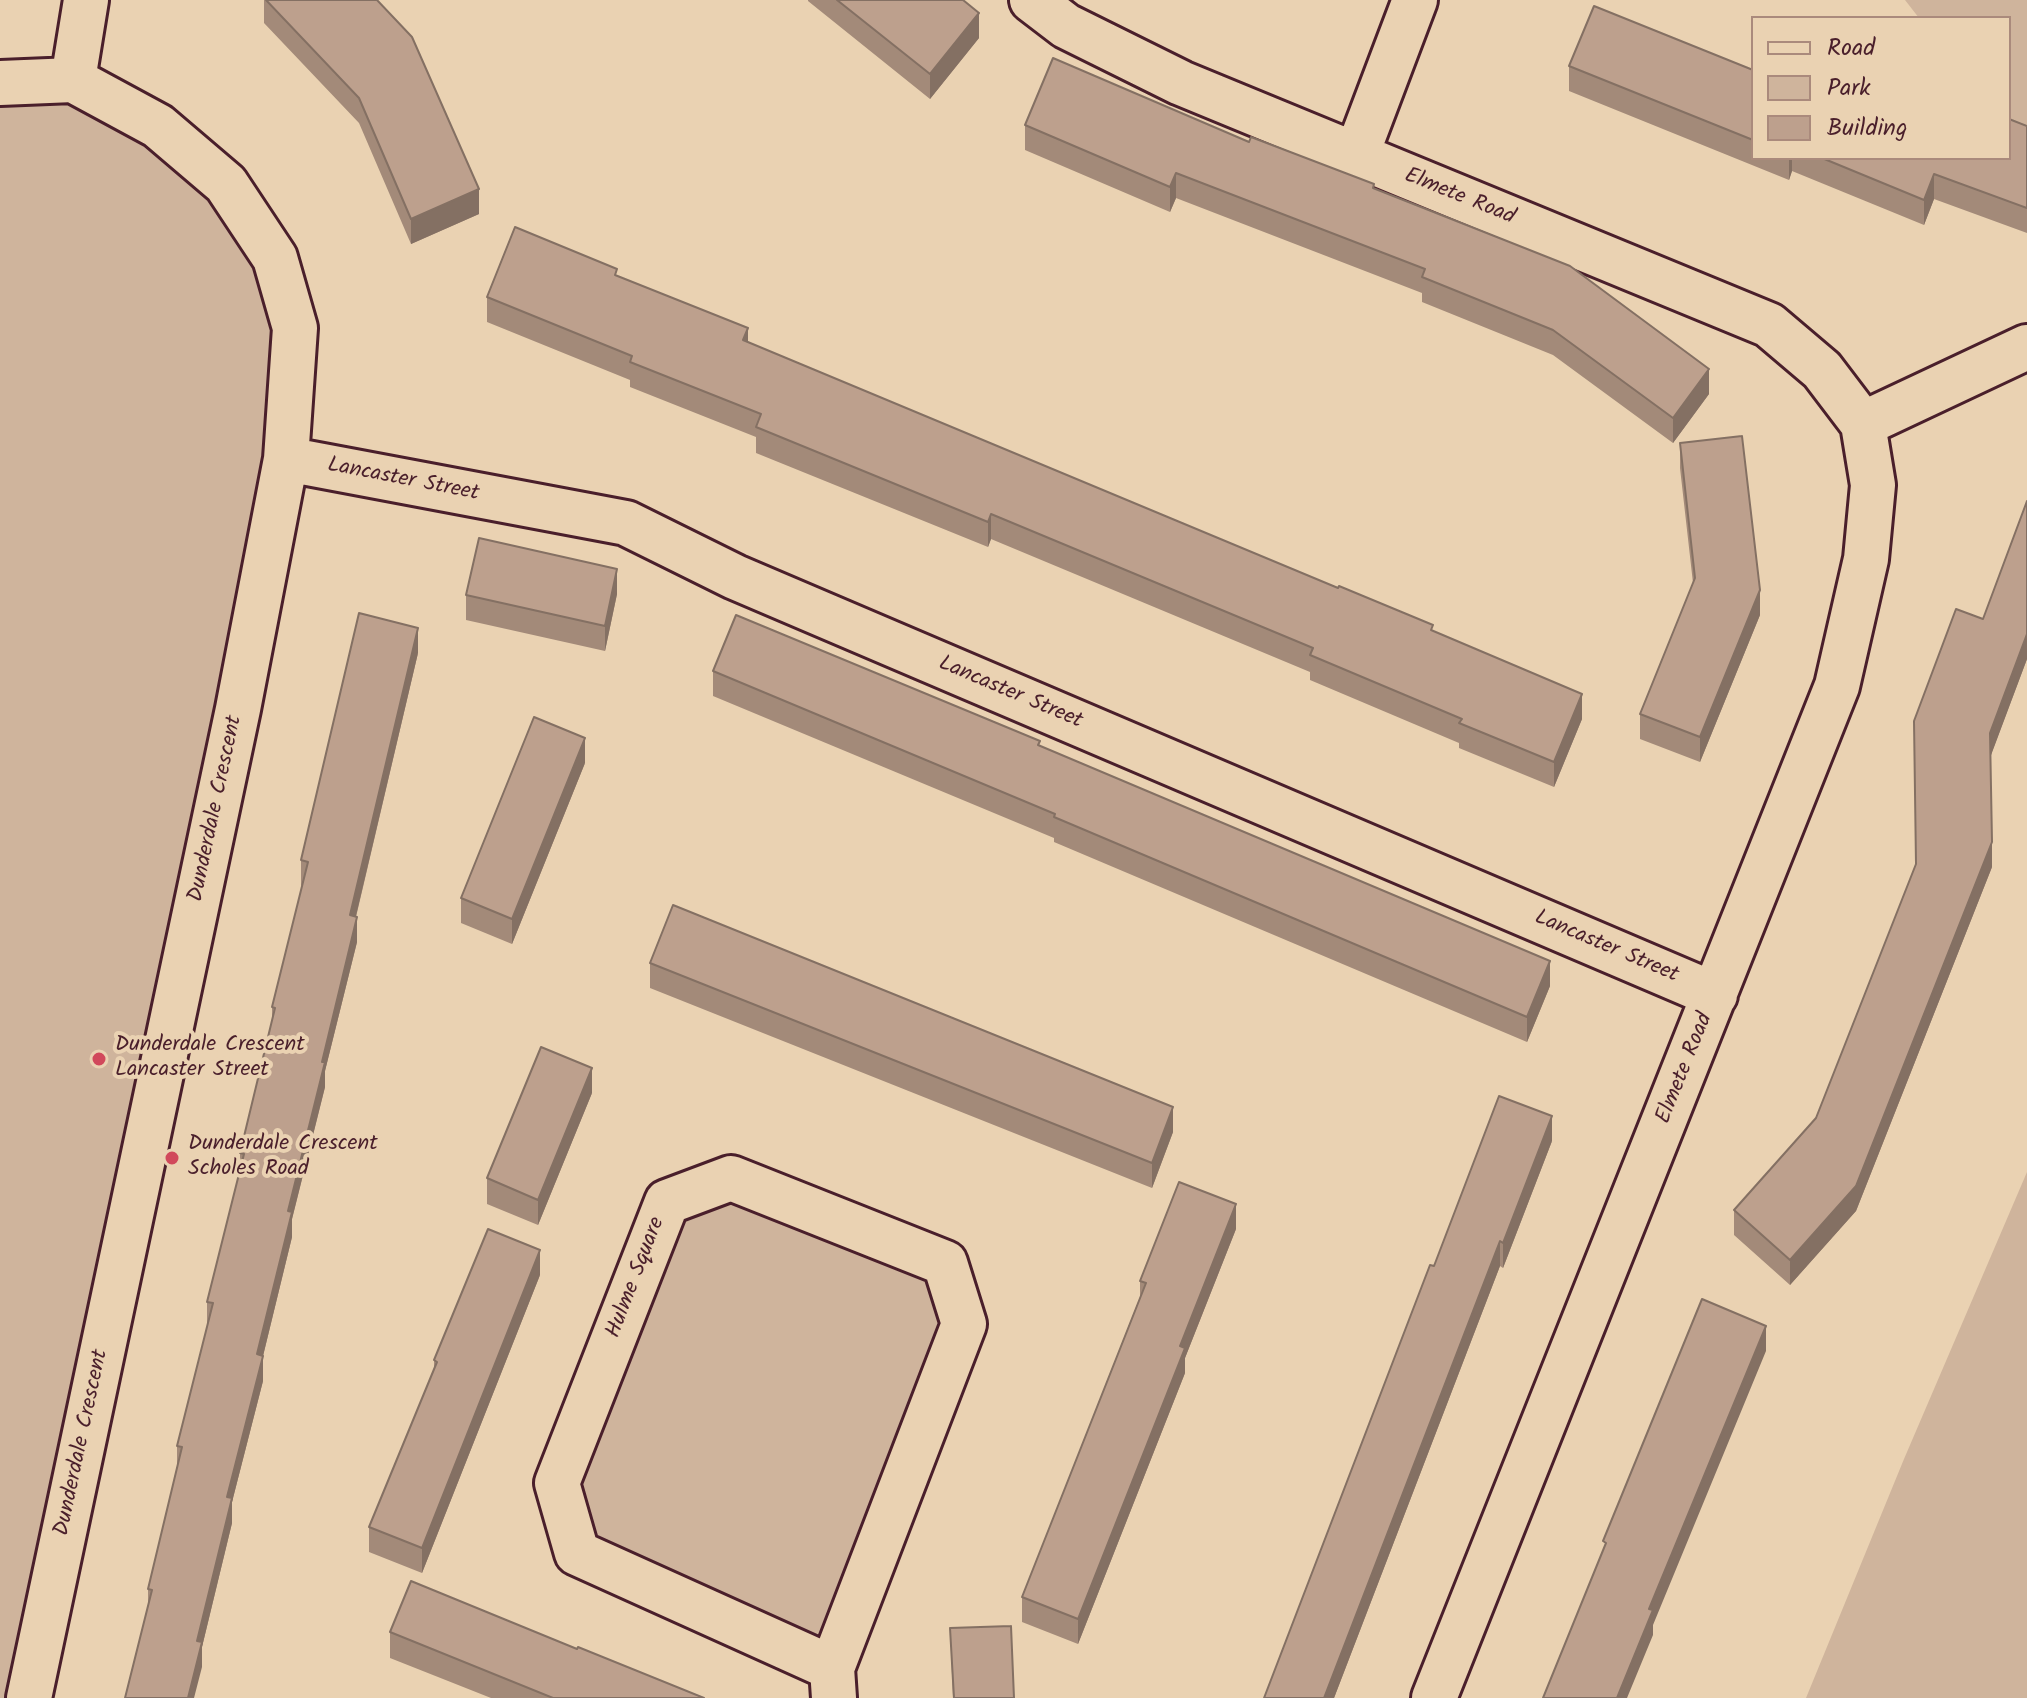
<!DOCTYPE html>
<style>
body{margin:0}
#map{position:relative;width:2027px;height:1698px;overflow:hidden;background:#ead2b2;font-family:Kalam,sans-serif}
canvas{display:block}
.legend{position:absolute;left:1751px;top:16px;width:260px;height:144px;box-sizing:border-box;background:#ead2b2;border:2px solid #aa8a7c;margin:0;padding:10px 14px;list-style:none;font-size:24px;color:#4a1f2b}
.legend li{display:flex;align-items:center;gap:16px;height:40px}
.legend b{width:40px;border:2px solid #aa8a7c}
</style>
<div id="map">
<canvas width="2027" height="1698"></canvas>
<ul class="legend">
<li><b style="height:10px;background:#ead2b2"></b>Road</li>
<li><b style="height:22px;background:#cfb49c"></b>Park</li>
<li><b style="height:22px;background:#bda08d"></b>Building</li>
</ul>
</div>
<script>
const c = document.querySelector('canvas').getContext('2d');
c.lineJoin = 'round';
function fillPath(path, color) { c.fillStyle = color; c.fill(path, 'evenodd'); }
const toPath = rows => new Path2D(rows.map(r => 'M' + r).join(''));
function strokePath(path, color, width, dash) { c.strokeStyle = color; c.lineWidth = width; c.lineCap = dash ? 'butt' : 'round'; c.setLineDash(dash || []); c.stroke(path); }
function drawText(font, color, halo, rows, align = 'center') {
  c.font = font + ' Kalam,sans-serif'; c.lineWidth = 8; c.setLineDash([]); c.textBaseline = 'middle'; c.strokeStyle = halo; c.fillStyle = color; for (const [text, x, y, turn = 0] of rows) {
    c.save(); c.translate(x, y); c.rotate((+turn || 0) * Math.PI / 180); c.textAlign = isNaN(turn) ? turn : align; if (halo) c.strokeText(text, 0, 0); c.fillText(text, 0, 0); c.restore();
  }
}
const green = toPath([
 [1905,0,2027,0,2027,152,2009,130,2009,18,1919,18],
 [73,80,226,184,295,328,29,1698,0,1698,0,83],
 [2027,1172,2027,1698,1806,1698,1904,1459],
 [731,1178,945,1263,964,1324,832,1668,577,1553,557,1484,667,1202]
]);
const street = toPath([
 [1032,0,1066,26,1181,83,1769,325,1822,370,1863,424,1873,485,1866,559,1837,686,1434,1698],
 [73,80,86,0],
 [0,83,73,80,158,126,226,184,275,258,295,328,286,459,238,709,29,1698],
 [1356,156,1415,0],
 [1863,424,2027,347],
 [286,459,626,523,735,577,1715,995],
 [832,1668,577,1553,557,1483,667,1202,731,1178,945,1263,964,1324,832,1668,834,1698]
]);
const wall = toPath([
 [264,0,377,0,479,214,411,244,359,123,264,23],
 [808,0,963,0,979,38,930,99,808,1],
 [1569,66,1753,70,1753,158,2009,158,2027,126,2027,233,1934,199,1924,225,1792,171,1789,180,1569,91],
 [1025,125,1249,142,1374,189,1709,394,1673,443,1553,355,1422,302,1422,293,1176,198,1170,212,1025,150],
 [617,276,748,342,1433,631,1582,719,1554,787,1459,748,1459,743,1310,680,1310,672,991,539,988,547,756,453,756,437,630,387,630,380,487,322,487,297],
 [1680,443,1760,615,1700,762,1640,739,1640,714,1693,583,1680,468],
 [2027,501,2027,659,1990,757,1992,867,1856,1211,1790,1285,1734,1235,1734,1210,1816,1118,1916,865,1983,619],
 [617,594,605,651,466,620,466,595],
 [418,653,356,917,357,942,325,1071,325,1087,292,1219,292,1237,263,1356,263,1381,232,1502,232,1523,202,1647,202,1667,148,1609,148,1589,177,1467,177,1446,207,1327,207,1302,240,1170,240,1153,272,1024,272,1007,302,886,301,885,301,860],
 [713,671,1040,746,1550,986,1527,1042,1054,842,1054,838,713,696],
 [585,763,512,944,461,923,461,898],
 [650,963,1173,1132,1152,1188,650,988],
 [592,1093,538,1225,487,1204,487,1178],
 [1552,1141,1503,1268,1500,1266,1334,1698,1264,1698,1434,1266],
 [1236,1229,1185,1358,1185,1373,1078,1644,1022,1622,1022,1597,1140,1297,1140,1281],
 [540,1275,422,1573,369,1552,369,1527,434,1369,434,1360],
 [950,1628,1014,1698,953,1698],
 [390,1632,577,1649,704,1698,491,1698,390,1658]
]);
const shadedWall = toPath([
 [979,13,979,38,930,99,930,74],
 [1789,158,1792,158,1792,171,1789,180],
 [1176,173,1176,198,1170,212,1170,187],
 [1934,174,1934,199,1924,225,1924,200],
 [479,189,479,214,411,244,411,219],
 [748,328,748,353,743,340],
 [1709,369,1709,394,1673,443,1673,418],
 [991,514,991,539,988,547,988,522],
 [617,569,617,594,605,651,605,626],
 [1760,590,1760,615,1700,762,1700,737],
 [418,628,418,653,350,941,350,915],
 [2027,634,2027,659,1990,758,1990,733],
 [1582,694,1582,719,1554,787,1554,762],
 [585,738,585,763,512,944,512,919],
 [1992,842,1992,867,1856,1211,1790,1285,1790,1260],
 [357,917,357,942,325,1071,325,1087,292,1219,292,1237,263,1356,263,1381,232,1502,232,1523,202,1647,202,1667,194,1698,188,1698,197,1641,257,1354,322,1062],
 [1550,961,1550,986,1527,1042,1527,1017],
 [592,1068,592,1093,538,1225,538,1200],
 [1173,1107,1173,1132,1152,1188,1152,1163],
 [1552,1116,1552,1141,1503,1268,1503,1243],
 [1236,1204,1236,1229,1185,1358,1185,1373,1078,1644,1078,1619,1180,1346],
 [1500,1241,1500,1266,1334,1698,1324,1698],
 [540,1250,540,1275,422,1573,422,1548],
 [1766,1326,1766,1351,1653,1625,1653,1635,1627,1698,1617,1698,1649,1609]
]);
const building = toPath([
 [266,0,377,0,412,37,479,189,411,219,359,98,266,0],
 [837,0,963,0,979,13,930,74,837,0],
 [1594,6,1753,70,1753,140,1569,66,1594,6],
 [1053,58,1249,142,1251,137,1374,184,1373,188,1570,266,1709,369,1673,418,1553,330,1422,277,1425,269,1176,173,1170,187,1025,125,1053,58],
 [2009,119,2027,126,2027,208,1934,174,1924,200,1822,158,2009,158,2009,119],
 [515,227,617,269,615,275,748,328,743,340,1338,588,1339,586,1433,625,1431,630,1582,694,1554,762,1459,723,1462,719,1310,655,1313,648,991,514,988,522,756,427,761,414,630,362,632,356,487,297,515,227],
 [1742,436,1760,590,1700,737,1640,714,1695,578,1680,443,1742,436],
 [2027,501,2027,634,1990,733,1992,842,1856,1186,1790,1260,1734,1210,1816,1118,1916,864,1914,721,1956,609,1983,619,2027,501],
 [479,538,617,569,605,626,466,595,479,538],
 [359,613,418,628,350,915,357,917,322,1062,325,1062,288,1211,292,1212,257,1354,263,1356,227,1497,232,1498,197,1641,202,1642,188,1698,125,1698,152,1590,148,1589,182,1447,177,1446,213,1303,207,1302,244,1154,240,1153,275,1008,272,1007,308,862,301,860,359,613],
 [736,615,1040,741,1038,745,1550,961,1527,1017,1054,817,1055,814,713,671,736,615],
 [534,717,585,738,512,919,461,898,534,717],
 [673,905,1173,1107,1152,1163,650,963,673,905],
 [541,1047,592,1068,538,1200,487,1178,541,1047],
 [1499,1096,1552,1116,1503,1243,1500,1241,1324,1698,1264,1698,1430,1265,1434,1266,1499,1096],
 [1179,1182,1236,1204,1180,1346,1185,1348,1078,1619,1022,1597,1146,1283,1140,1281,1179,1182],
 [488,1229,540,1250,422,1548,369,1527,437,1362,434,1360,488,1229],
 [1702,1299,1766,1326,1649,1609,1653,1610,1617,1698,1543,1698,1606,1543,1603,1541,1702,1299],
 [411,1581,577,1649,578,1647,704,1698,553,1698,390,1632,411,1581],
 [1011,1626,1014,1698,954,1698,950,1628,1011,1626]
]);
const markers = [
 [99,1059,8,"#d1495b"],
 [172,1158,8,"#d1495b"]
];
const streetNames = [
 ["Elmete Road",1459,198,22],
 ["Lancaster Street",403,481,11],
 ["Lancaster Street",1010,694,23],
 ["Dunderdale Crescent",217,809,-78],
 ["Lancaster Street",1606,948,23],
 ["Elmete Road",1686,1069,-68],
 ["Hulme Square",637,1278,-69],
 ["Dunderdale Crescent",83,1443,-78]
];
const poiNames = [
 ["Dunderdale Crescent",115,1046],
 ["Lancaster Street",115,1071],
 ["Dunderdale Crescent",188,1145],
 ["Scholes Road",188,1170]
];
fillPath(green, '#cfb49c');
strokePath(street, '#4a1f2b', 50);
strokePath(street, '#ead2b2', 44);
fillPath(wall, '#a38a79');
fillPath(shadedWall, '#847063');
fillPath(building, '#bda08d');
strokePath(building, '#847063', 2);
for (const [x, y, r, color] of markers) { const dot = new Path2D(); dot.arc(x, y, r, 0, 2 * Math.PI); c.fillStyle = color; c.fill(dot); strokePath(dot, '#ead2b2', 3); }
drawText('22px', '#4a1f2b', '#ead2b2', streetNames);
drawText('22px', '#4a1f2b', '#ead2b2', poiNames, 'left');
</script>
